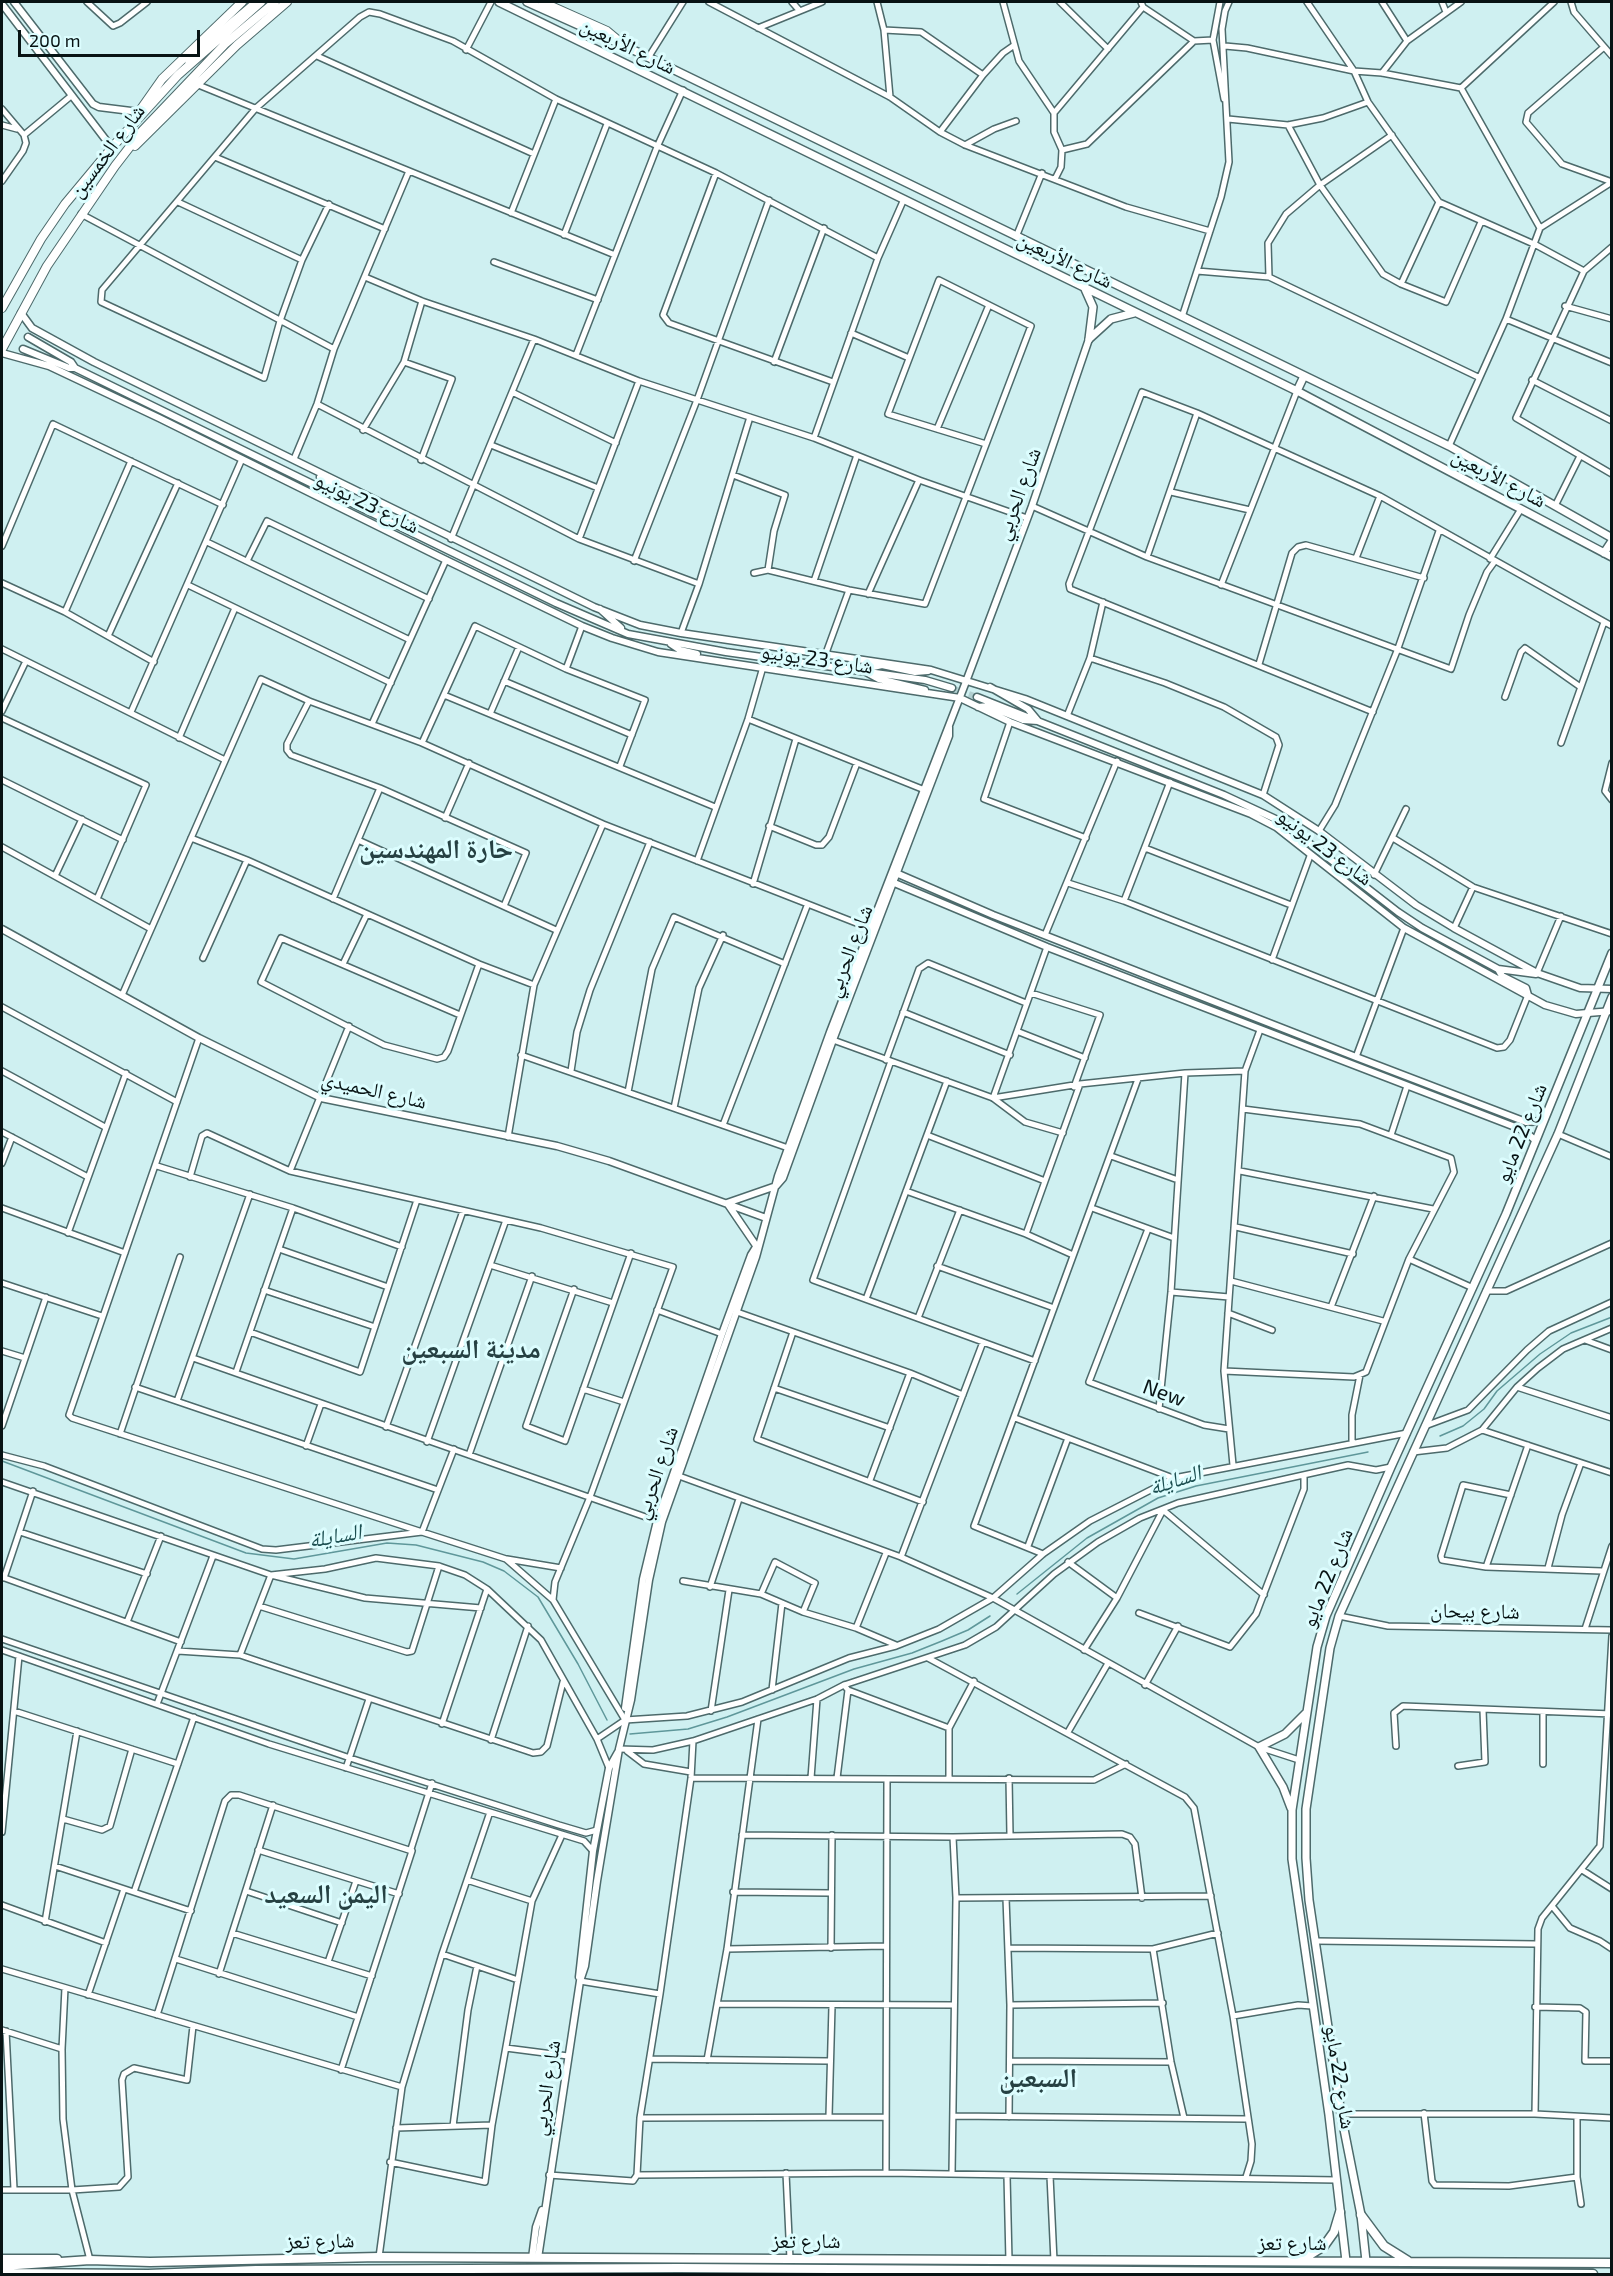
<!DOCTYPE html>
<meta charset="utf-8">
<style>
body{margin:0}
#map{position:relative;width:1613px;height:2276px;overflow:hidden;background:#cff0f1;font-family:"Exo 2",sans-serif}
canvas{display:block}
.frame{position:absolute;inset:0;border:3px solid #081314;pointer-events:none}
.scale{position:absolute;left:18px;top:30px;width:182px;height:27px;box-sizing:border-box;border:3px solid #081314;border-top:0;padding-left:8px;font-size:18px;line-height:21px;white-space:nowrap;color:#081314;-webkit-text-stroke:4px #dcfdfe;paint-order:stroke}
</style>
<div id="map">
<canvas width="1613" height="2276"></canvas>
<div class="frame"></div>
<div class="scale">200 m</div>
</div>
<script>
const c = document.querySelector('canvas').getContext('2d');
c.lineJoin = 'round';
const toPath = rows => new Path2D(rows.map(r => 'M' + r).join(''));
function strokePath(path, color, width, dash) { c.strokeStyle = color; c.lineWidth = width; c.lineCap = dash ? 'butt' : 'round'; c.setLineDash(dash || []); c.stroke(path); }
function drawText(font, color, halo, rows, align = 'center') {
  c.font = font + ' "Exo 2","Noto Naskh Arabic",sans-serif'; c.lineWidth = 6; c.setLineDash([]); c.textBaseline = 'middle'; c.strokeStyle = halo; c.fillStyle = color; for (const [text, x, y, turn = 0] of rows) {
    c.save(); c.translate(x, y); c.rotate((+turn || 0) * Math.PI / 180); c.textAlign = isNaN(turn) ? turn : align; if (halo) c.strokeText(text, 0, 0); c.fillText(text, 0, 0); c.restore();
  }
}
const stream = toPath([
 [1440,1436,1463,1426,1484,1409,1497,1391,1540,1354,1571,1333,1612,1317],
 [2,1461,246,1553,294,1559,387,1543,416,1545,483,1562,504,1571,538,1597,578,1664,607,1720],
 [1017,1594,1087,1538,1158,1498,1196,1486,1368,1452],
 [630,1734,688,1729,727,1717,854,1669,912,1653,942,1641,968,1630,990,1616]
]);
const tertiaryTunnel = toPath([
 [952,688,977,697]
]);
const minor = toPath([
 [87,2,113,26,120,23,147,2],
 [709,2,890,97,940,132,965,145,1126,207,1210,231],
 [792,2,799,10],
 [877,2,884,30,890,97],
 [1003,2,1019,61,1054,113,1054,132,1062,150,1061,167,1055,179],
 [1060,2,1108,49],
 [1220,2,1213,40,1224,99],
 [1307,2,1354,71,1368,102,1439,202,1536,245,1584,271],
 [1382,2,1407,41],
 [1442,2,1446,12],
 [1571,2,1574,12,1612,56],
 [1143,7,1194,41],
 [758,28,822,2],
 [884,30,921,32,983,75],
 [1225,46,1247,48,1354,71,1382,73,1461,88,1540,228],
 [1604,47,1528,113,1526,122,1562,164,1612,182],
 [466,50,491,2],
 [317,56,534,154],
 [648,58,683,2],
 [1382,73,1407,41,1461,2],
 [196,84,615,255],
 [1461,88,1554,2],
 [2,109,24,135,26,143,23,151,2,181],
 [1054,113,1143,7,1141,2],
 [1228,119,1288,125,1323,118,1368,102],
 [2,125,17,129],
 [1288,125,1320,185,1383,274,1401,284,1446,302,1481,222],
 [940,132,983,75,1003,53,1013,46],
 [24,135,71,96],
 [965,145,994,129,1016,121],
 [1062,150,1087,144,1194,41,1213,40],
 [215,157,385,229],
 [716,173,663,315,669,323,833,382],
 [178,202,302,260],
 [329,204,302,260,280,321,264,378,101,302,102,290,256,108,360,17,369,12,380,14,453,41,556,99,716,173,878,258],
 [511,213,556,99],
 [81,214,334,349],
 [564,235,607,124],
 [1016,237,1042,173],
 [1612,247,1584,271,1516,418,1612,474],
 [494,262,598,300],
 [1197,271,1269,277,1478,377],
 [365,277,422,301,534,339,639,381,814,438,919,480,1027,518],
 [1269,277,1268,243,1286,214,1320,185,1392,135],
 [1401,284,1439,202],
 [1565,306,1612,319],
 [1182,317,1221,197,1229,162,1222,29,1225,11,1229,2],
 [1506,319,1612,363],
 [851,333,909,358],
 [576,355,657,147,683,90],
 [404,362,452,379,421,460],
 [774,362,824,228],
 [1532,380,1612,421],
 [512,392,616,443],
 [317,404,579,539,699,584],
 [937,429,989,305],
 [363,430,404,362,422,301],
 [814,438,878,258,904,199],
 [491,445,598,488],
 [1449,446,1506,319,1540,228,1612,182],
 [294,459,317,404,334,349,409,171],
 [733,475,785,495,774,531,768,570],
 [1171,492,1250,510],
 [1032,506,1147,557,1451,669,1469,615,1487,572,1495,561],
 [1555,506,1580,456],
 [451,539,534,339],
 [579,539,639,381],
 [207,542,410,640],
 [2,546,53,424,223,505],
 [1147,557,1197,413],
 [1356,558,1380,496],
 [1490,559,1521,509],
 [247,561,267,521,429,599],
 [634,561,697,400,769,200],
 [754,573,768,570,849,590,925,604,966,497,1031,326,939,280,888,414,986,444],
 [814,581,857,455],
 [2,583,65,612,154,662],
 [188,585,391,683],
 [1221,585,1297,391],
 [868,594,919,480],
 [65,612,131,461],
 [681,633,699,584,750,417],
 [108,636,178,483],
 [2,649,225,760],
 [826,653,849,590],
 [1090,658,1165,683,1224,707,1276,737,1279,745,1263,795],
 [1259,664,1292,553,1298,547,1306,545,1424,578],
 [566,669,582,626],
 [504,681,632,735],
 [444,695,715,807],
 [1505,697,1521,652,1525,648,1579,686],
 [309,701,287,744,287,750,291,755,380,788,526,853,504,906],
 [2,711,26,661],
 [131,712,242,459],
 [1373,712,1070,589,1069,584,1142,392,1197,413,1380,496,1612,626],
 [490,714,519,647],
 [1067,716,1090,658,1103,602],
 [2,718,146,785,97,899],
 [748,719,922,789],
 [1010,722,984,799,1086,838],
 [372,724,446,560],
 [179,738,235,608],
 [422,743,475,626,566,669,645,700,620,766],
 [1561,743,1604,622],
 [1612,763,1605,791,1612,800],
 [2,780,123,840],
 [445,818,469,763],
 [769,826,816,845,822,845,829,837,857,763],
 [1319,831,1335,805,1397,651,1439,531],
 [191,838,247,860,479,964,534,985],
 [1393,838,1473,887,1612,934],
 [358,840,556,930],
 [2,847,151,929],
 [1145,848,1291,905],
 [697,861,748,719,763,667],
 [1374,875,1406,809],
 [55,876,82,819],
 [1068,883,1124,901,1497,1048,1504,1047,1510,1040,1528,995],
 [753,884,796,739],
 [333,899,380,788],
 [1124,901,1170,782],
 [1454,928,1473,887],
 [1045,935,1117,761],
 [203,958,247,860],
 [1272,960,1310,856],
 [343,964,367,914],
 [1537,973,1561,916],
 [123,993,261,679,309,701,422,743,603,824,869,928],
 [1031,993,1100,1015,1074,1087],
 [2,1007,177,1102],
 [903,1012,1010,1055],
 [460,1015,281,938,261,982,384,1045,437,1059,444,1057,448,1051,479,964],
 [1019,1032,1085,1058],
 [199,1038,69,1415,72,1418,422,1532,454,1449],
 [833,1040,993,1098,1025,1122,1063,1133],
 [521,1055,791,1149],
 [1356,1057,1404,928],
 [886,1060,919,969,928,963,1026,1003],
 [891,1061,813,1280,1035,1361],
 [2,1071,105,1127],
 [571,1071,577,1032,590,990,650,842],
 [628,1092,652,969,674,917,785,964],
 [993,1098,1080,1084,1185,1073,1245,1071],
 [993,1098,1047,947],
 [674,1108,699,988,723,935],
 [723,1125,807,906],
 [2,1132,88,1177],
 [1558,1134,1612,1157],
 [927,1135,1045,1181],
 [1391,1135,1407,1086],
 [508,1137,534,985,603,824],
 [1111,1156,1178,1180],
 [2,1163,12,1137],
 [157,1166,293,1208,402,1247],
 [290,1171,349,1026],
 [1240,1171,1433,1209],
 [190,1177,202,1136,207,1133,290,1171,541,1228,673,1267,590,1497,555,1582,553,1600],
 [906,1191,1026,1234,1073,1255],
 [2,1208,125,1253],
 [1092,1208,1174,1238],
 [1236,1227,1353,1254],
 [1148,1229,1089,1382,1204,1425,1229,1429],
 [68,1233,126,1073],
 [1026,1234,1080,1084],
 [279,1249,388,1287],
 [1409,1259,1473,1288],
 [490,1265,613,1303],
 [937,1266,1054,1308],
 [1231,1281,1383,1321],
 [2,1283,102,1316],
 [574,1289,526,1426,565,1441,631,1253],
 [264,1290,375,1327],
 [1486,1291,1506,1291,1612,1243],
 [1171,1292,1229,1297],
 [866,1299,947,1081],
 [1331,1307,1374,1196],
 [657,1310,722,1334],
 [737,1312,910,1373,963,1395],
 [1228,1313,1272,1330],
 [918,1318,960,1210],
 [250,1332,360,1372,417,1200],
 [793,1332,757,1439,923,1502],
 [1585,1340,1612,1350],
 [2,1351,25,1358],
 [193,1358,657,1521],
 [1224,1371,1354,1377,1366,1372,1409,1259,1454,1172,1451,1158,1360,1124,1243,1109],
 [236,1372,293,1208],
 [135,1387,438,1490],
 [1517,1387,1612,1418],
 [774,1388,890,1428],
 [583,1389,624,1402],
 [177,1401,250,1194],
 [1159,1409,1171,1292,1185,1073],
 [1015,1418,1173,1478],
 [2,1426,46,1297],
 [1425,1426,1468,1410,1527,1350,1549,1331,1612,1302],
 [386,1427,463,1211],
 [1482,1430,1612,1473],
 [120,1434,180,1257],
 [427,1442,506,1220],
 [1352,1443,1352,1415,1360,1375],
 [306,1446,321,1404],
 [1413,1452,1447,1448,1482,1430,1517,1387,1538,1368,1563,1349,1612,1328],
 [2,1455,44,1466,262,1549,276,1550,422,1532,506,1559,553,1600,625,1720],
 [469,1455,532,1276],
 [1233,1465,1224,1371,1245,1071,1260,1030],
 [679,1476,901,1557,993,1598,1259,1747,1299,1760],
 [870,1480,910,1373],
 [2,1482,271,1575,325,1569,376,1558,439,1566,465,1575,487,1589,541,1640,597,1739,609,1768],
 [1511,1495,1463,1485,1441,1556,1442,1560,1486,1567,1602,1571],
 [20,1532,147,1574],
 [1028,1546,1068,1438],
 [1043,1554,974,1526,1138,1079],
 [901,1557,983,1342],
 [507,1559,561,1568],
 [1068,1562,1117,1598],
 [1486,1567,1528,1445],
 [1548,1568,1562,1515,1581,1463],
 [2,1577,181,1642],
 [4,1578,33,1491],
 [683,1581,761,1594,803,1612,856,1628,896,1645],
 [710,1587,739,1499],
 [761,1594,775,1562,815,1583,803,1612],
 [259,1606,407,1652,412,1651,439,1566],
 [1139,1613,1230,1647,1256,1614,1304,1489,1304,1477],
 [1339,1616,1388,1626,1612,1630],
 [127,1622,161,1536],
 [856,1628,886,1553],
 [1585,1629,1612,1546],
 [2,1639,350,1758,559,1825,586,1833,597,1830],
 [2,1650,269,1744,584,1841,593,1851],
 [1084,1650,1117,1598,1163,1510,1264,1595],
 [178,1651,240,1655,533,1753,541,1752,547,1746,563,1682],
 [240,1655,271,1575,365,1598,481,1608],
 [928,1658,1185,1797,1194,1808,1233,2016,1252,2144,1251,2161,1246,2177],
 [844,1685,848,1690,949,1728],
 [1145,1685,1178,1626],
 [772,1690,782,1603],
 [157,1704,213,1556],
 [14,1711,178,1764],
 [711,1711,729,1590],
 [1543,1714,1543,1764],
 [442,1724,487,1589],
 [1068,1732,1107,1665],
 [597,1739,625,1720,687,1716,742,1702,849,1658,896,1646,939,1629,993,1598,1043,1554,1090,1521,1174,1478,1407,1433],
 [491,1740,528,1626],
 [693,1741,691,1778,660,1994,640,2118,637,2175,886,2173,1337,2180],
 [1396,1746,1394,1713,1403,1706,1612,1714],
 [619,1749,653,1750,693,1741,817,1699,844,1685,965,1645,996,1627,1054,1574,1098,1542,1140,1518,1178,1503,1348,1465,1376,1470,1391,1467],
 [627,1751,644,1764,691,1772],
 [1458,1766,1485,1762,1483,1710],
 [346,1768,369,1699],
 [691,1778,1094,1780,1126,1764],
 [811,1778,817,1699],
 [837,1778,848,1690],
 [949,1778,949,1728,974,1681],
 [1009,1778,1010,1835],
 [63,1819,102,1830,110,1826,132,1749],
 [2,1832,19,1656],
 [742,1835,953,1837,1122,1834,1130,1837,1135,1844,1142,1898],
 [411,1849,432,1783],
 [258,1850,399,1894],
 [55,1866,191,1911],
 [1582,1870,1612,1889],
 [246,1891,342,1923],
 [134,1892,194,1717],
 [733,1892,830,1893],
 [956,1898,1211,1896],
 [1006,1898,1010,2005,1009,2117],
 [532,1901,562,1835],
 [2,1905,106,1943],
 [1552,1906,1570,1928,1600,1941,1612,1949],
 [45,1922,77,1731],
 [232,1933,372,1976],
 [1316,1941,1536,1944],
 [831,1948,832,1835],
 [1008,1948,1153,1949,1218,1933],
 [727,1949,885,1946],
 [1153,1949,1171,2062,1184,2118],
 [442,1954,518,1980],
 [176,1959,358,2017],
 [328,1962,356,1881],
 [2,1969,402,2087],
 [219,1974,273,1805],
 [580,1981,660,1994],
 [65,1988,62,2049,63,2119,72,2190,90,2260],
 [88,1995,124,1889],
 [717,2004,953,2005],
 [1010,2005,1163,2003],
 [1535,2007,1580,2008,1586,2012,1585,2061,1612,2061],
 [157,2015,225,1801,231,1795,239,1795,412,1851,341,2070],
 [1233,2016,1298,2005,1312,2006],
 [2,2030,62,2049],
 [6,2031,14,2189],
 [506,2048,568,2056],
 [651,2059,829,2061],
 [707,2060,727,1949,758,1719],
 [1010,2061,1171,2062],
 [1424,2113,1432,2181,1435,2185,1509,2186,1577,2177],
 [1341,2114,1535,2114,1612,2118],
 [1535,2114,1538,1929,1542,1918,1600,1846,1612,1636],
 [829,2116,832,2006],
 [954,2116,1246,2119],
 [640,2118,885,2117],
 [1577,2118,1577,2177,1581,2204],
 [453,2126,468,2010,477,1966],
 [396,2128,492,2125],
 [390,2162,485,2182,492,2125,532,1901,467,1880],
 [786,2173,790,2259],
 [886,2173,887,1779],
 [952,2174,956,1898,953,1837],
 [549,2175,633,2181,637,2175],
 [1007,2176,1009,2261],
 [1050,2176,1054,2261],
 [2,2190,72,2190,119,2187,128,2177,122,2080,124,2074,134,2068,187,2080,193,2026],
 [379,2257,402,2087,442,1954,490,1812]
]);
const tertiary = toPath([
 [14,2,93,104,99,107,139,112],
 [2,4,112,148],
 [21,313,32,328,94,362,594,607,640,625,681,633,931,670,1025,699,1263,795,1319,831,1416,905,1454,928,1537,973,1580,988,1612,989],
 [28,337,71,362,75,368],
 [23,349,69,368,75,368,556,603,628,634,726,652,925,680,952,688],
 [2,353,49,366,159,418,446,560,582,626,612,638,658,652,960,698,1010,722,1251,814,1276,827,1404,928,1545,1005,1576,1014,1612,1011],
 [320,477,332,486,335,494],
 [600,609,621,628],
 [671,644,680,650,697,654],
 [864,669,882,665,915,672,928,671],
 [866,672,879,679,925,690],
 [977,697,1224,795,1282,822,1398,912,1422,928,1498,969,1502,976,1526,988,1528,995],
 [978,707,988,706,1023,720,1038,721,1028,709,990,687],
 [896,873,993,915,1356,1057,1526,1122,1543,1121],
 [892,882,1047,947,1523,1130,1535,1140],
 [2,929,199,1038,321,1098,557,1146,609,1161,766,1218],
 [1498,969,1536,974],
 [757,1247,727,1203,776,1186,783,1178,833,1040,949,736,949,727],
 [625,1708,643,1579,657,1521,722,1334,751,1255,756,1247],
 [579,1977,593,1851,609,1768,618,1752],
 [532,2258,536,2227,542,2210],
 [538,2258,580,1981,585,1966,597,1881,619,1749,631,1700,649,1580,662,1522,756,1257,778,1176,830,1032,967,679,1032,506,1089,339]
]);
const secondary = toPath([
 [499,2,1297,391,1612,557],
 [527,2,625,46,1449,446,1612,538],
 [189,62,200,49,256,2],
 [1085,289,1093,307,1089,339],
 [1089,339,1111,319,1134,313],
 [1297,391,1304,376],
 [1604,553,1612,541],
 [1291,1808,1283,1787,1259,1747,1285,1734,1306,1713],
 [1346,2261,1329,2115,1292,1859,1292,1810,1317,1647,1326,1616,1391,1467,1506,1214,1612,953],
 [1366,2261,1361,2215,1341,2114,1309,1900,1306,1858,1306,1809,1330,1648,1339,1616,1558,1134,1612,997]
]);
const primary = toPath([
 [542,2,607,31,625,46],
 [136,116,162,79,242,2],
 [135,146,237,45,287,2],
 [2,308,41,239,65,204,115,144,178,75,261,2],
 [2,349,47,266,115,166,142,131,225,44,275,2]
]);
const trunk = toPath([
 [1361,2215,1384,2246,1408,2261],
 [2,2259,57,2259],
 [1303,2259,1324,2246,1334,2232,1340,2212],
 [2,2266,90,2260,150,2262,379,2257,1612,2263],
 [2,2273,148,2274,256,2270,679,2268,1593,2274]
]);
const streetNames = [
 ["شارع الأربعين",628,46,26],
 ["شارع الخمسين",107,151,-53],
 ["شارع الأربعين",1065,260,26],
 ["شارع الأربعين",1499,478,28],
 ["شارع الحربي",1018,494,-70],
 ["شارع 23 يونيو",367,503,26],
 ["شارع 23 يونيو",817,659,8],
 ["شارع 23 يونيو",1325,847,37],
 ["شارع الحربي",849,951,-69],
 ["شارع الحميدي",374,1090,13],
 ["شارع 22 مايو",1521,1133,-68],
 ["New",1164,1393,20],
 ["شارع الحربي",656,1473,-71],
 ["شارع 22 مايو",1327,1578,-68],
 ["شارع بيحان",1475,1611,1],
 ["شارع 22 مايو",1340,2077,81],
 ["شارع الحربي",546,2088,-81],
 ["شارع تعز",320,2241,-1],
 ["شارع تعز",806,2241],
 ["شارع تعز",1292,2243]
];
const waterNames = [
 ["السايلة",1175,1480,-18],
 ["السايلة",335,1536,-10]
];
const districtNames = [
 ["حارة المهندسين",436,849],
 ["مدينة السبعين",471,1349],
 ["اليمن السعيد",326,1894],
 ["السبعين",1038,2078]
];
strokePath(stream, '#5f979a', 1.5);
strokePath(tertiaryTunnel, '#b1cfd0', 6, [6, 3]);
strokePath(minor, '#4d6a6b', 8);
strokePath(tertiary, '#4d6a6b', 9);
strokePath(secondary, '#4d6a6b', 10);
strokePath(primary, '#4d6a6b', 10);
strokePath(trunk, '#4d6a6b', 11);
strokePath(minor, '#fff', 5);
strokePath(tertiary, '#fff', 6);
strokePath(secondary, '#fff', 7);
strokePath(primary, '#fff', 8);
strokePath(trunk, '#fff', 8);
drawText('21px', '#081314', '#dcfdfe', streetNames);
drawText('italic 22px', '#1a4d4f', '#dcfdfe', waterNames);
drawText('bold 27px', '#264143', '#dcfdfe', districtNames);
</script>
